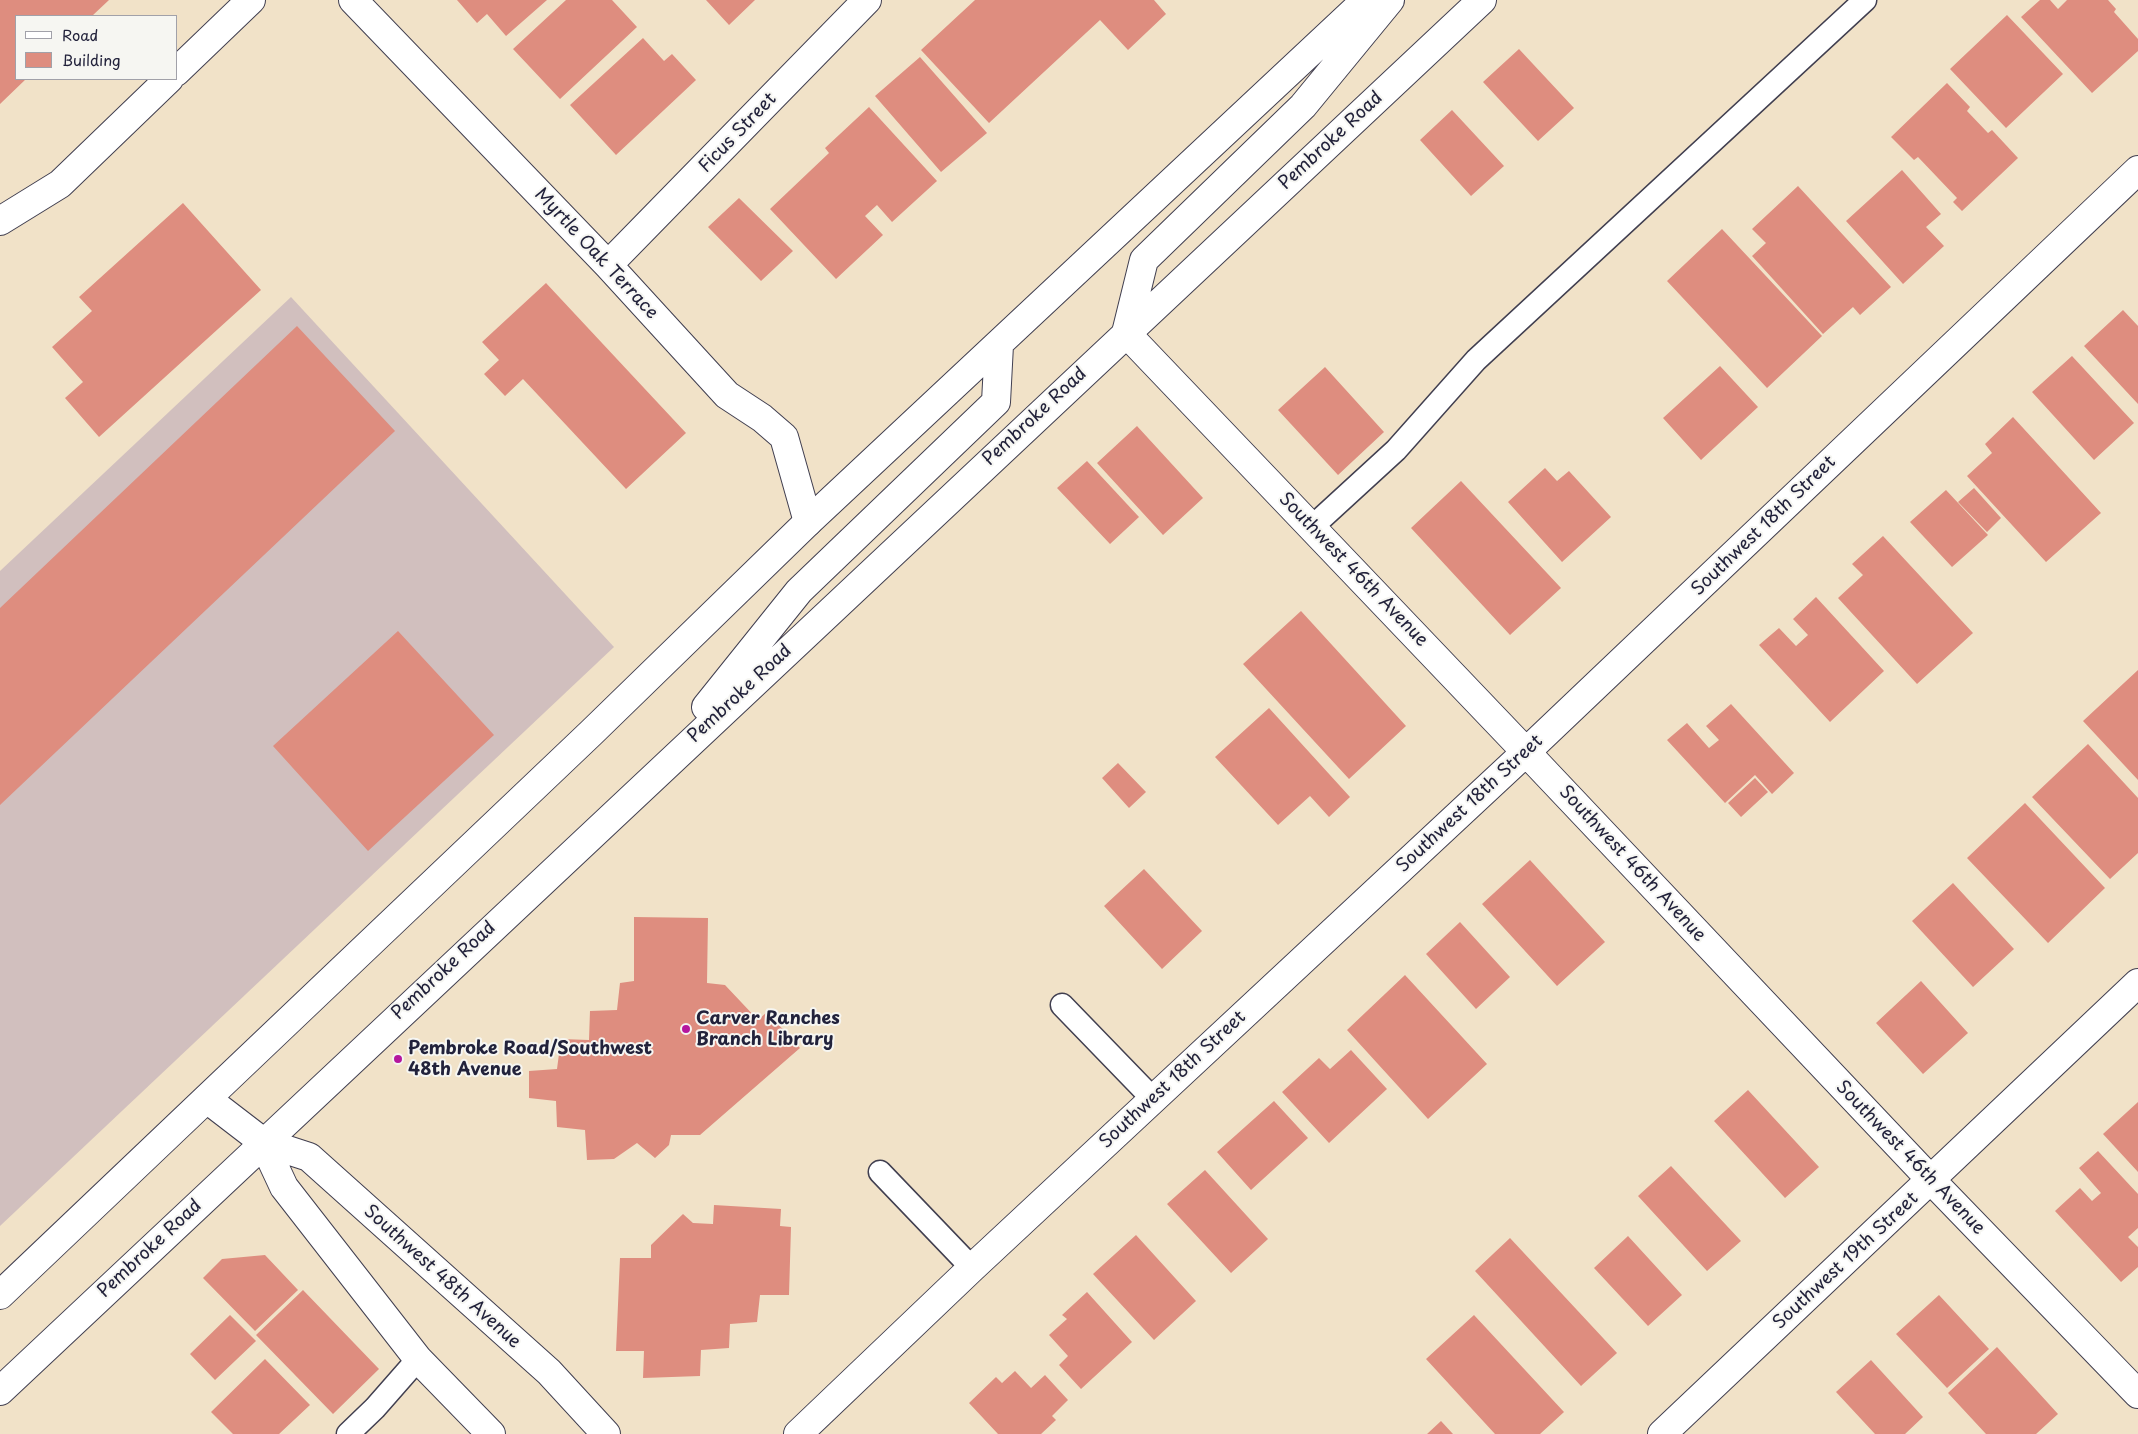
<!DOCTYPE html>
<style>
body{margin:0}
#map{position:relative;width:2138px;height:1434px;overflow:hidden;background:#f1e2c8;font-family:"Playpen Sans",sans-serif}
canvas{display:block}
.legend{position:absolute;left:15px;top:15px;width:162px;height:65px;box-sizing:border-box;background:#f6f6f2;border:1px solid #a1a1a9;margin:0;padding:6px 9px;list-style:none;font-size:15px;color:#22223b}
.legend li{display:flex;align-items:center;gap:10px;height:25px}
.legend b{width:25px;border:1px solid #a1a1a9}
</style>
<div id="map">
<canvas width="2138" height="1434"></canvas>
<ul class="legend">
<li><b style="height:6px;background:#fff"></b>Road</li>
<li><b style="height:14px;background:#de8d7f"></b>Building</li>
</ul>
</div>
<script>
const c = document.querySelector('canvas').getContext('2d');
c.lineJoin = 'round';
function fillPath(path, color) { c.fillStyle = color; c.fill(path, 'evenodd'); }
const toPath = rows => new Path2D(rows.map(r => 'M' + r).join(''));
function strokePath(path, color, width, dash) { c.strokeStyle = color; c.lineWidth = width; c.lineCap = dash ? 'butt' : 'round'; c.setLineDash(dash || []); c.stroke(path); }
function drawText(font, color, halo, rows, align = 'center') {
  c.font = font + ' "Playpen Sans",sans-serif'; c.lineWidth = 4; c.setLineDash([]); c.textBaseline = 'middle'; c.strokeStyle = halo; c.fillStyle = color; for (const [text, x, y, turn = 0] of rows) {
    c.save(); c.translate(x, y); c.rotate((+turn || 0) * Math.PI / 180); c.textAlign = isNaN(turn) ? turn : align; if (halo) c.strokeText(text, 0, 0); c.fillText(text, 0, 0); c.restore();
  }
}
const industrial = toPath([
 [291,297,614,647,0,1226,0,571]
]);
const building = toPath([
 [0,0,109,0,92,16,16,16,16,79,26,79,0,104],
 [457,0,547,0,506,36,487,14,477,23],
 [566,0,612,0,637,27,560,99,513,49],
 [706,0,755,0,729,25],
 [975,0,1154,0,1166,14,1128,50,1100,20,989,123,921,50],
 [2040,0,2050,0,2058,9,2067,0,2108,0,2116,9,2114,12,2138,39,2138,51,2092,93,2021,17],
 [2007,15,2063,74,2006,128,1950,69],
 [643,38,664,61,672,54,696,80,616,155,570,105],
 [1519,49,1574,108,1538,141,1483,82],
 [920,57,987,133,941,172,875,96],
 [1947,83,1970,107,1967,111,1988,133,1992,130,2018,158,1962,211,1953,202,1957,198,1918,157,1914,160,1891,137],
 [869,107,937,181,892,222,877,205,865,216,883,235,836,279,770,209,829,153,825,148],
 [1452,110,1504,166,1471,196,1420,140],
 [1902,170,1941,214,1926,227,1944,246,1903,284,1846,221],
 [1798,186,1891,287,1860,315,1853,307,1823,334,1752,256,1766,243,1752,229],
 [739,198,793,251,761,281,708,227],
 [183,203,261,290,99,437,65,398,83,382,52,347,92,311,79,297],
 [1722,229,1822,336,1767,388,1667,281],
 [546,283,686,433,626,489,523,379,505,396,484,374,499,360,482,342],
 [2123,310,2138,326,2138,404,2084,346],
 [297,326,395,431,0,805,0,608],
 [2072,356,2134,423,2094,460,2032,392],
 [1720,366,1758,407,1701,460,1663,418],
 [1325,367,1384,432,1338,475,1278,410],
 [2013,417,2101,513,2046,562,1967,476,1992,453,1985,444],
 [1137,426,1203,498,1163,535,1097,463],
 [1087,461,1139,517,1110,544,1057,488],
 [1545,468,1557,481,1569,471,1611,517,1562,562,1508,502],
 [1461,481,1561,588,1510,635,1411,528],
 [1974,488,2001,518,1987,532,1958,502],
 [1946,490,1988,535,1952,567,1910,522],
 [1883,536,1973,633,1917,684,1838,598,1863,575,1852,564],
 [1816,597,1884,671,1830,722,1759,645,1779,628,1796,646,1808,635,1793,619],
 [1301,611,1406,726,1349,779,1243,664],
 [398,631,494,735,368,851,273,746],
 [2138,670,2138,780,2083,721],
 [1731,704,1794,773,1772,794,1755,775,1725,803,1667,740,1687,723,1709,748,1719,740,1706,726],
 [1269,708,1350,797,1329,817,1310,796,1278,825,1215,757],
 [2088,744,2138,798,2138,853,2110,879,2032,797],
 [1118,763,1146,792,1129,808,1102,778],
 [1755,778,1768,792,1741,817,1728,803],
 [2025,803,2105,888,2048,943,1967,858],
 [1530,860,1605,942,1557,986,1482,904],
 [1144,869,1202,931,1162,969,1104,906],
 [1953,883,2014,949,1973,987,1912,921],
 [634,917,708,918,707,983,725,985,758,1020,767,1012,800,1048,700,1135,671,1135,669,1145,655,1158,637,1143,614,1159,587,1160,585,1130,557,1127,556,1101,529,1098,529,1071,557,1069,561,1039,589,1040,590,1011,617,1010,620,983,634,981],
 [1460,922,1510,977,1476,1009,1426,954],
 [1405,975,1487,1064,1428,1119,1347,1030],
 [1921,981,1968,1033,1923,1074,1876,1023],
 [1351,1050,1387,1089,1329,1143,1282,1092,1319,1058,1330,1069],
 [1748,1090,1819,1167,1785,1198,1714,1121],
 [1274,1101,1308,1138,1251,1190,1217,1152],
 [2138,1102,2138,1172,2103,1134],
 [2098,1151,2138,1194,2138,1228,2128,1237,2138,1247,2138,1267,2121,1282,2055,1211,2080,1188,2092,1201,2101,1193,2079,1168],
 [1671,1166,1741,1241,1707,1271,1638,1196],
 [1205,1170,1268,1239,1231,1273,1167,1204],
 [714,1205,781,1209,780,1226,791,1227,789,1295,760,1295,757,1322,730,1324,729,1348,701,1350,700,1376,643,1378,644,1351,616,1351,620,1258,651,1258,651,1245,683,1214,693,1223,713,1224],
 [1136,1235,1196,1301,1154,1340,1093,1274],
 [1628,1236,1682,1295,1648,1326,1594,1268],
 [1510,1238,1617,1353,1581,1386,1475,1271],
 [265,1255,298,1290,255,1331,203,1278,222,1259],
 [303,1290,379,1369,333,1414,256,1335],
 [1087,1292,1132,1342,1081,1389,1059,1365,1068,1356,1049,1335,1067,1319,1062,1315],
 [1939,1295,1989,1349,1947,1388,1896,1334],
 [230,1315,256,1341,215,1380,190,1354],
 [1474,1315,1564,1412,1540,1434,1495,1434,1426,1359],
 [1997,1347,2058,1414,2036,1434,1986,1434,1948,1393],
 [265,1359,310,1405,279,1434,233,1434,211,1412],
 [1871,1360,1923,1417,1905,1434,1875,1434,1836,1392],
 [1015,1371,1031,1388,1045,1375,1068,1400,1052,1416,1056,1420,1041,1434,998,1434,969,1403,996,1377,1002,1383],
 [1441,1421,1453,1434,1427,1434]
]);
const service = toPath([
 [1312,527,1396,450,1476,360,1865,0],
 [1062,1005,1153,1099],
 [880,1172,972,1268],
 [348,1434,375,1408,418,1359]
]);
const minor = toPath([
 [353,0,608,265,727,395,762,418,784,437,808,522],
 [176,72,251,0],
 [0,221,60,184,169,79],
 [608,265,867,0],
 [1126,333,1526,752,1931,1180,2138,1394],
 [207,1099,263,1142,309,1157,549,1372,606,1434],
 [263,1142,284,1187,418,1359,491,1434],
 [798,1434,972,1268,1526,752,2138,170],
 [1662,1434,2138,983]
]);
const secondary = toPath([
 [1126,333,1144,260,1303,106,1390,0],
 [706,707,799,591,996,402,999,345],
 [0,1295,591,733,808,522,1366,0],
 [0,1391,1482,0]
]);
const markers = [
 [686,1029,5,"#b5179e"],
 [398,1059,5,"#b5179e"]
];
const streetNames = [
 ["Ficus Street",738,133,-46],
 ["Pembroke Road",1331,141,-43],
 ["Myrtle Oak Terrace",596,254,47],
 ["Pembroke Road",1035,417,-43],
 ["Southwest 18th Street",1764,526,-44],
 ["Southwest 46th Avenue",1353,570,46],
 ["Pembroke Road",740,694,-43],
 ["Southwest 18th Street",1470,804,-43],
 ["Southwest 46th Avenue",1632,864,47],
 ["Pembroke Road",444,971,-43],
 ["Southwest 18th Street",1173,1080,-43],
 ["Southwest 46th Avenue",1910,1158,46],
 ["Pembroke Road",150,1249,-43],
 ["Southwest 19th Street",1846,1261,-43],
 ["Southwest 48th Avenue",442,1277,42]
];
const poiNames = [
 ["Carver Ranches",696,1019],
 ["Branch Library",696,1040],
 ["Pembroke Road/Southwest",408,1049],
 ["48th Avenue",408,1070]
];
fillPath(industrial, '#d1bfbe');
fillPath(building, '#de8d7f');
strokePath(service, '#413f50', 25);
strokePath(minor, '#413f50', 30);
strokePath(secondary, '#413f50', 30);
strokePath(service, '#fff', 22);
strokePath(minor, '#fff', 28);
strokePath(secondary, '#fff', 28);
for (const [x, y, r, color] of markers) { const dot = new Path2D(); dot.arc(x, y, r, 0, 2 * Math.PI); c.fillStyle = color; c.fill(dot); strokePath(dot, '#f6f6f2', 2); }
drawText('18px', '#22223b', '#f6f6f2', streetNames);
drawText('bold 18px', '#22223b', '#f6f6f2', poiNames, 'left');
</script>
